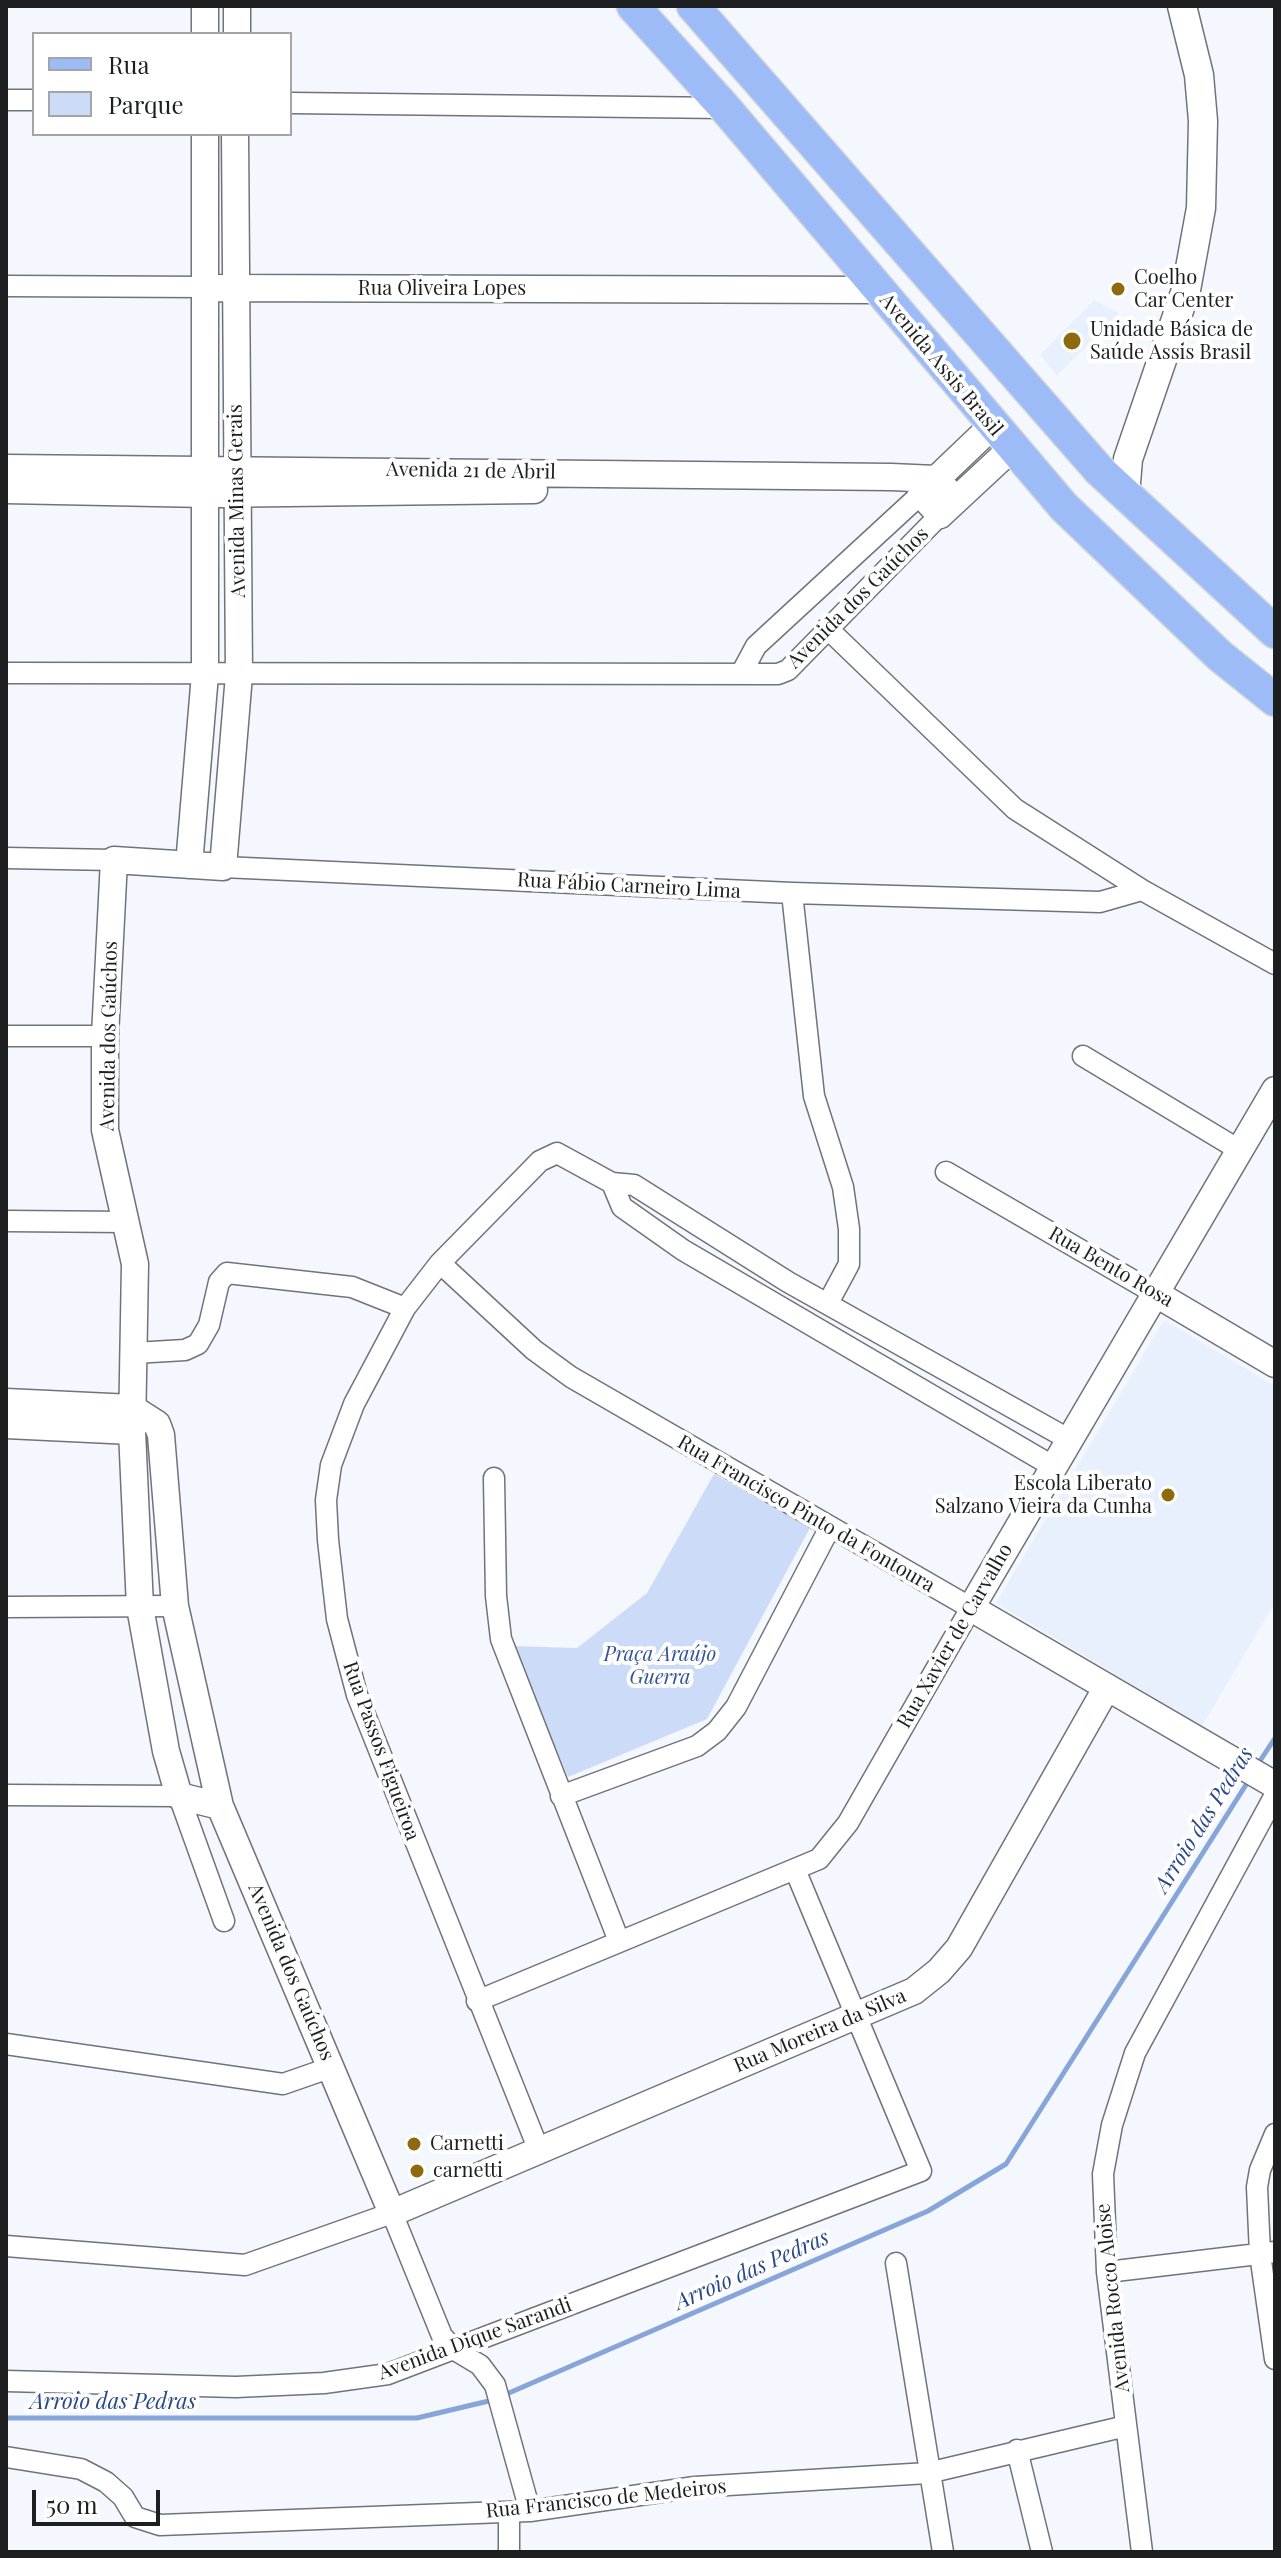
<!DOCTYPE html>
<meta charset="utf-8">
<style>
body{margin:0}
#map{position:relative;width:1281px;height:2558px;overflow:hidden;background:#f4f8fe;font-family:"Playfair Display",serif}
canvas{display:block}
.frame{position:absolute;inset:0;border:8px solid #1c1e20;pointer-events:none}
.legend{position:absolute;left:32px;top:32px;width:260px;height:104px;box-sizing:border-box;background:#fff;border:2px solid #a4a5a6;margin:0;padding:10px 14px;list-style:none;font-size:24px;color:#1c1e20}
.legend li{display:flex;align-items:center;gap:16px;height:40px}
.legend b{width:40px;border:2px solid #a4a5a6}
.scale{position:absolute;left:32px;top:2490px;width:128px;height:36px;box-sizing:border-box;border:4px solid #1c1e20;border-top:0;padding-left:10px;font-size:24px;line-height:28px;white-space:nowrap;color:#1c1e20;-webkit-text-stroke:6px #fff;paint-order:stroke}
</style>
<div id="map">
<canvas width="1281" height="2558"></canvas>
<div class="frame"></div>
<ul class="legend">
<li><b style="height:10px;background:#9dbcf7"></b>Rua</li>
<li><b style="height:22px;background:#ccdcf8"></b>Parque</li>
</ul>
<div class="scale">50 m</div>
</div>
<script>
const c = document.querySelector('canvas').getContext('2d');
c.lineJoin = 'round';
function fillPath(path, color) { c.fillStyle = color; c.fill(path, 'evenodd'); }
const toPath = rows => new Path2D(rows.map(r => 'M' + r).join(''));
function strokePath(path, color, width, dash) { c.strokeStyle = color; c.lineWidth = width; c.lineCap = dash ? 'butt' : 'round'; c.setLineDash(dash || []); c.stroke(path); }
function drawText(font, color, halo, rows, align = 'center') {
  c.font = font + ' "Playfair Display",serif'; c.lineWidth = 8; c.setLineDash([]); c.textBaseline = 'middle'; c.strokeStyle = halo; c.fillStyle = color; for (const [text, x, y, turn = 0] of rows) {
    c.save(); c.translate(x, y); c.rotate((+turn || 0) * Math.PI / 180); c.textAlign = isNaN(turn) ? turn : align; if (halo) c.strokeText(text, 0, 0); c.fillText(text, 0, 0); c.restore();
  }
}
const built = toPath([
 [1094,300,1119,313,1057,376,1040,355],
 [1164,1320,1275,1386,1275,1603,1202,1726,996,1603]
]);
const green = toPath([
 [714,1474,810,1528,707,1719,568,1777,512,1646,577,1648,647,1593]
]);
const stream = toPath([
 [1258,1764,1275,1738],
 [502,2396,928,2211,1006,2164,1249,1780],
 [6,2418,417,2418,493,2400]
]);
const minor = toPath([
 [6,100,34,100],
 [290,103,725,108],
 [6,286,206,287],
 [827,628,1015,809,1142,890,1275,964],
 [6,673,778,674,788,670,940,515],
 [741,674,756,646,921,494],
 [6,858,114,860],
 [223,867,792,893,1100,902,1142,890],
 [792,893,814,1096,843,1187,849,1229,849,1264,828,1303],
 [6,1036,105,1036],
 [1083,1056,1241,1151],
 [946,1172,1158,1295],
 [612,1183,622,1207,683,1250,1054,1467],
 [6,1221,127,1222],
 [440,1263,534,1350,571,1377,971,1608,848,1823,819,1859,477,2001],
 [134,1353,185,1350,198,1344,209,1325,219,1282,227,1273,352,1287,405,1308],
 [494,1478,496,1596,501,1639,619,1941],
 [6,1607,175,1606],
 [6,1795,179,1796,224,1921],
 [561,1796,697,1746,717,1731,736,1707,829,1529],
 [6,2044,283,2084,332,2067],
 [1275,2134,1260,2170,1257,2187,1260,2254,1275,2359],
 [538,2148,357,1695,337,1619,328,1540,326,1500,331,1465,354,1404,405,1308,440,1263,540,1161,557,1153,612,1183,634,1185,788,1282,1070,1440],
 [6,2246,245,2265,392,2213,442,2336,455,2350,480,2365,495,2385,530,2511],
 [896,2263,943,2552],
 [1107,2272,1275,2252],
 [6,2381,236,2387,324,2383,388,2374,921,2171,796,1872],
 [1017,2450,1042,2552],
 [6,2457,81,2469,106,2482,123,2497,135,2517,160,2525,530,2511,695,2487,928,2473,1126,2426],
 [509,2552,509,2512],
 [1142,2552,1107,2272,1103,2174,1112,2125,1135,2053,1275,1795]
]);
const tertiary = toPath([
 [205,34,205,6],
 [237,34,237,6],
 [218,288,878,290],
 [6,468,891,477,936,479,956,500],
 [926,489,992,426],
 [6,490,206,494,534,490],
 [921,494,940,515,1012,448],
 [189,865,205,674,205,134],
 [1275,1090,971,1608,1275,1785],
 [1158,1295,1275,1364],
 [6,1402,132,1408,157,1424,161,1435,175,1606,220,1806,392,2213,914,1991,939,1971,959,1948,1107,1687],
 [6,1425,132,1431],
 [220,1806,179,1796,166,1751,140,1607,132,1431,135,1264,105,1130,105,1036,114,860,223,867,239,675,235,134]
]);
const secondary = toPath([
 [1125,495,1128,459,1186,290,1201,208,1203,121,1199,75,1182,6]
]);
const primary = toPath([
 [633,6,725,108,1064,507,1220,656,1275,700],
 [693,6,1099,470,1275,632]
]);
const markers = [
 [1118,289,8,"#8f690d"],
 [1072,341,10,"#8f690d"],
 [1168,1495,8,"#8f690d"],
 [414,2144,8,"#8f690d"],
 [417,2171,8,"#8f690d"]
];
const poiNames = [
 ["Coelho",1134,278],
 ["Car Center",1134,301],
 ["Unidade Básica de",1090,330],
 ["Saúde Assis Brasil",1090,353],
 ["Escola Liberato",1152,1484,"right"],
 ["Salzano Vieira da Cunha",1152,1507,"right"],
 ["Carnetti",430,2144],
 ["carnetti",433,2171]
];
const streetNames = [
 ["Rua Oliveira Lopes",442,289],
 ["Avenida Assis Brasil",941,365,50],
 ["Avenida 21 de Abril",471,471,1],
 ["Avenida Minas Gerais",237,501,-91],
 ["Avenida dos Gaúchos",858,598,-45],
 ["Rua Fábio Carneiro Lima",629,886,3],
 ["Avenida dos Gaúchos",109,1036,-89],
 ["Rua Bento Rosa",1111,1267,30],
 ["Rua Francisco Pinto da Fontoura",806,1514,30],
 ["Rua Xavier de Carvalho",955,1636,-60],
 ["Rua Passos Figueiroa",381,1751,70],
 ["Avenida dos Gaúchos",291,1972,67],
 ["Rua Moreira da Silva",820,2031,-23],
 ["Avenida Rocco Aloise",1113,2298,-96],
 ["Avenida Dique Sarandi",475,2339,-20],
 ["Rua Francisco de Medeiros",606,2499,-6]
];
const parkNames = [
 ["Praça Araújo",660,1655],
 ["Guerra",660,1678]
];
const waterNames = [
 ["Arroio das Pedras",1204,1820,-58],
 ["Arroio das Pedras",752,2270,-24],
 ["Arroio das Pedras",113,2402]
];
fillPath(built, '#e8f0fe');
fillPath(green, '#ccdcf8');
strokePath(stream, '#88a5d9', 5);
strokePath(minor, '#6f737a', 23);
strokePath(tertiary, '#6f737a', 29);
strokePath(secondary, '#6f737a', 31);
strokePath(primary, '#d6d6d7', 35);
strokePath(minor, '#fff', 20);
strokePath(tertiary, '#fff', 26);
strokePath(secondary, '#fff', 28);
strokePath(primary, '#9dbcf7', 32);
for (const [x, y, r, color] of markers) { const dot = new Path2D(); dot.arc(x, y, r, 0, 2 * Math.PI); c.fillStyle = color; c.fill(dot); strokePath(dot, '#fff', 3); }
drawText('20px', '#1c1e20', '#fff', poiNames, 'left');
drawText('20px', '#1c1e20', '#fff', streetNames);
drawText('italic 20px', '#335495', '#fff', parkNames);
drawText('italic 22px', '#284888', '#fff', waterNames);
</script>
